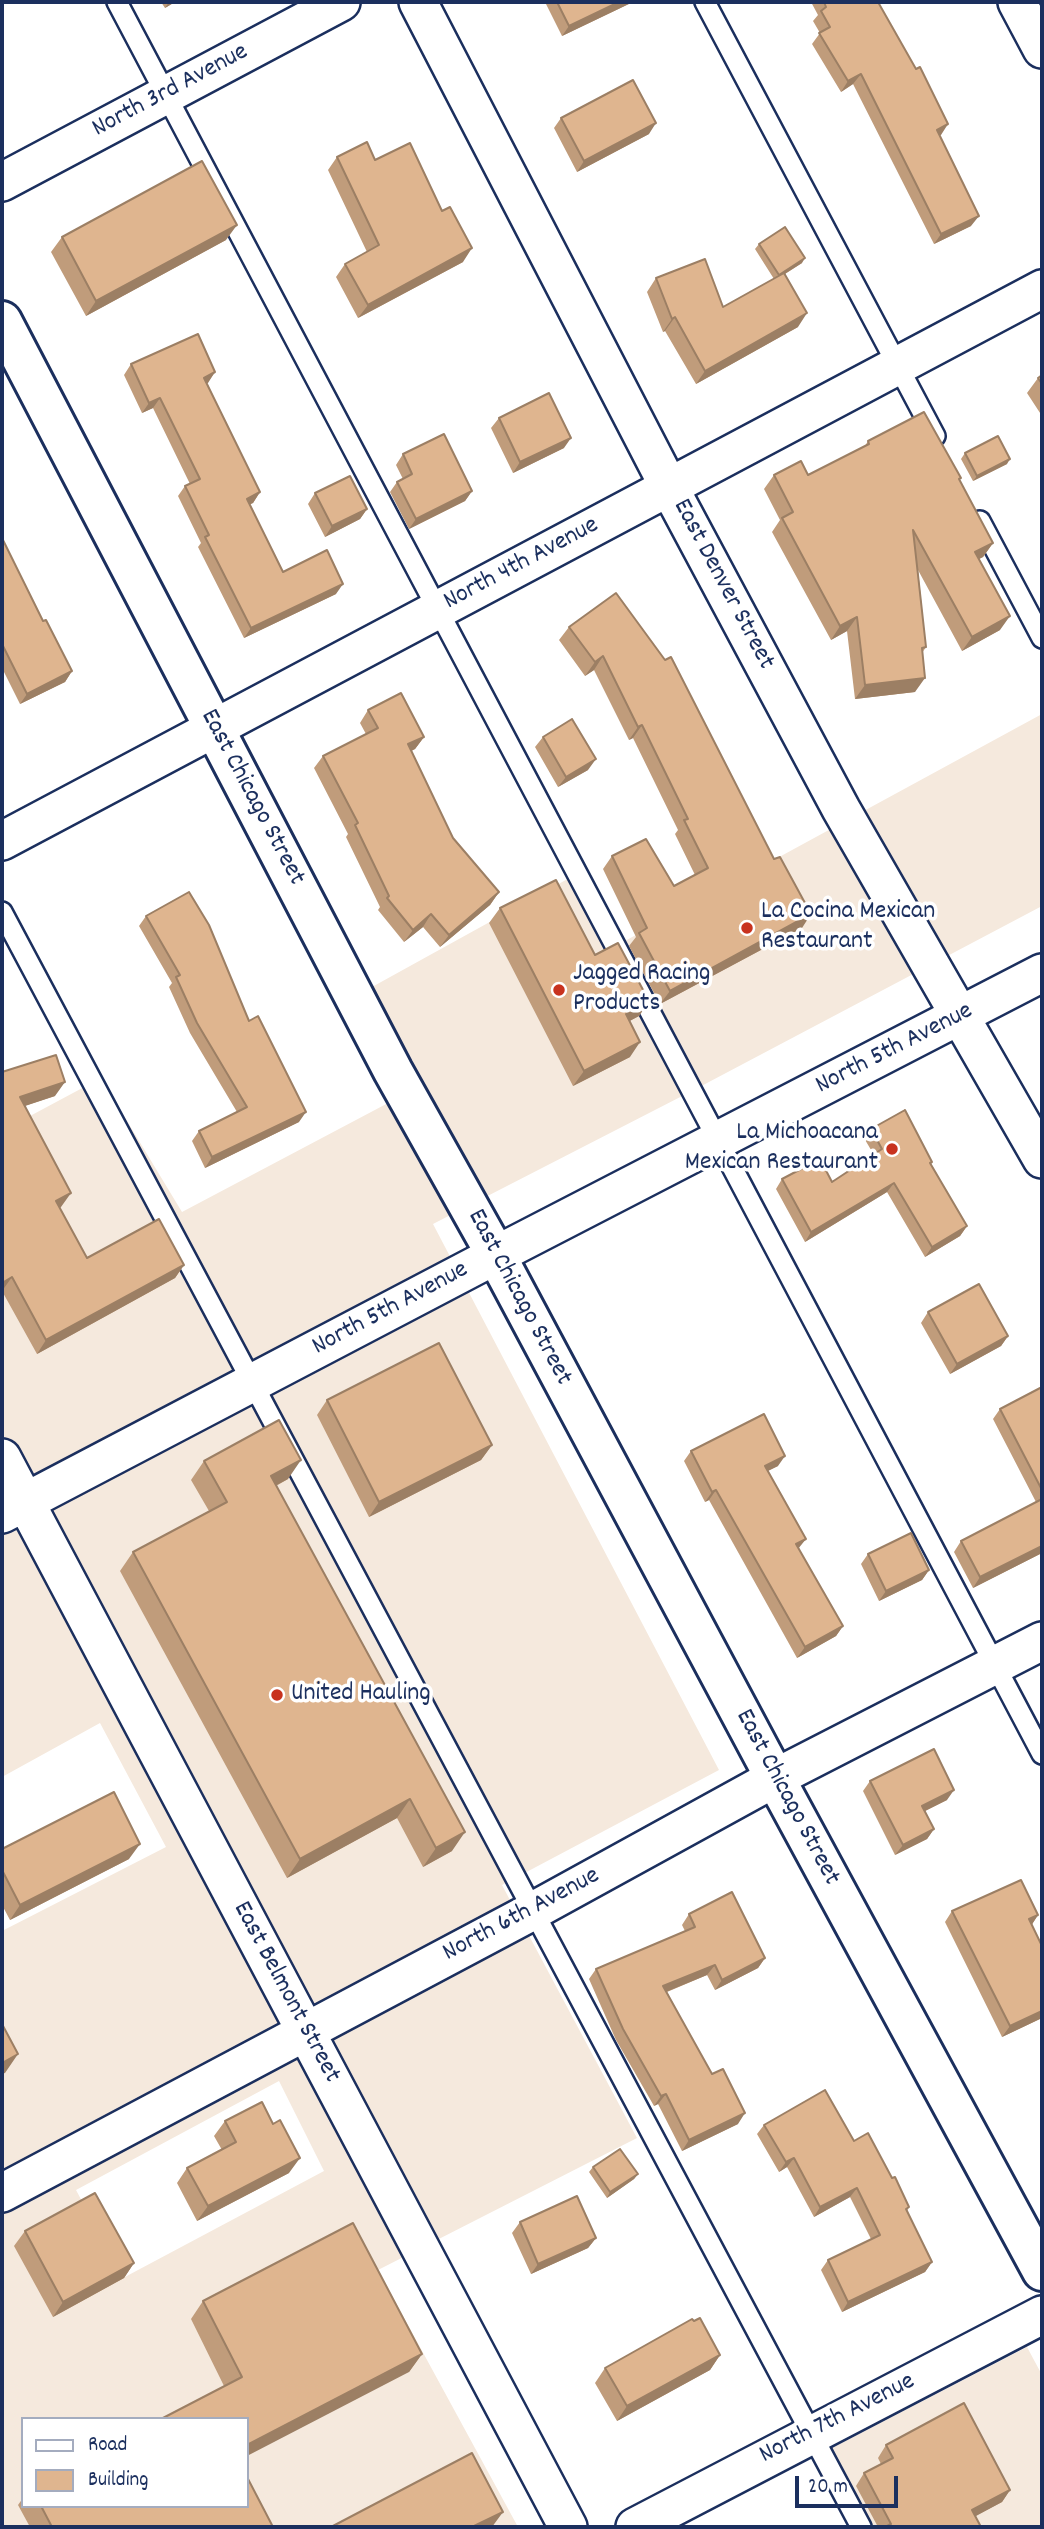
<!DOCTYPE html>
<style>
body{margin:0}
#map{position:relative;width:1044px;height:2529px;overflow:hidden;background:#fff;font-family:Dekko,sans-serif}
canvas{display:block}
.frame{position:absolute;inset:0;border:4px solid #1b2f5e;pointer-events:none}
.legend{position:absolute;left:21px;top:2417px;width:228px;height:91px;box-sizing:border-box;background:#fff;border:2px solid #a4acbf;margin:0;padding:9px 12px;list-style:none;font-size:21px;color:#1b2f5e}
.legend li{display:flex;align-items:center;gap:14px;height:35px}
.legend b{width:35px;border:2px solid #a4acbf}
.scale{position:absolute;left:795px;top:2476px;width:103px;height:32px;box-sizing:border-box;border:4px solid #1b2f5e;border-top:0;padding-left:9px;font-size:21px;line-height:24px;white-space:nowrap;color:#1b2f5e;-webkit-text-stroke:5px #fff;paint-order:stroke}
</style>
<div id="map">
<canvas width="1044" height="2529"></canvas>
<div class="frame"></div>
<ul class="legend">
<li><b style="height:9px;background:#fff"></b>Road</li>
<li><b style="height:19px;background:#dfb58f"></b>Building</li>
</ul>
<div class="scale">20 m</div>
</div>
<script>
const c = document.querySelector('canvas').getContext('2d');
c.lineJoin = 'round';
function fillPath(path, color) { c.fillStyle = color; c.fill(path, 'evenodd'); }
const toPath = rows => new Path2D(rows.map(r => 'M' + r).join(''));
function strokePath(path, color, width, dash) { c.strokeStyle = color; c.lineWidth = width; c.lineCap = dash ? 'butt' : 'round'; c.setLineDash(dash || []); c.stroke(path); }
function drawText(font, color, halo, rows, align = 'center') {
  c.font = font + ' Dekko,sans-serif'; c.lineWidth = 7; c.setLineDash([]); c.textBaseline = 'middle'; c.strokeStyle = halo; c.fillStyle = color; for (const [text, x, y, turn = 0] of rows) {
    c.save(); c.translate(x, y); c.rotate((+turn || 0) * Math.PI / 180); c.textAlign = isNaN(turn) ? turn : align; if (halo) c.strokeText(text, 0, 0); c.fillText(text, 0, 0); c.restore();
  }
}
const built = toPath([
 [1042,714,1042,906,690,1092,433,1224,719,1770,502,1885,637,2138,378,2270,518,2527,2,2527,2,1931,166,1847,100,1723,2,1777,2,1131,101,1078,182,1212,424,1084,372,987,573,876,612,948],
 [279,2081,324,2171,123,2278,76,2190],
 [23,2419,247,2419,247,2506,23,2506],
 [1027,2347,1042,2375,1042,2527,873,2527,832,2448]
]);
const service = toPath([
 [117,2,1042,1754],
 [705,2,935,436],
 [980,521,1042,638],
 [2,912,861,2527]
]);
const minor = toPath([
 [418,2,669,487,841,809,1042,1159],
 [1017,2,1042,49],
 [2,182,341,2],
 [2,841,1042,289],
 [2,1458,568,2527],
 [2,1514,496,1255,1042,973],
 [2,2193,533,1911,775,1778,1042,1641],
 [635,2527,1042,2315]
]);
const tertiary = toPath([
 [2,321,393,1071,496,1255,775,1778,1042,2271]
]);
const wall = toPath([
 [161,2,175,2,165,8],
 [545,2,633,2,562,36],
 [811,2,878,2,941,135,939,135,971,226,934,244,853,84,841,92,812,44,820,33,813,21,818,15],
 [561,118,649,134,577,172,554,128],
 [337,157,375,160,442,211,463,262,358,318,336,277,345,264,367,252,328,170],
 [62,237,226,240,86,316,51,252],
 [759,244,802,263,785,274,798,327,696,384,665,331,663,332,647,292,656,278,723,307,774,279,755,249],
 [131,364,215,372,207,383,260,492,253,503,250,504,283,572,336,594,244,638,198,547,201,543,178,496,185,486,190,484,153,408,142,413,124,375],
 [1042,375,1042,416,1027,393,1038,378],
 [499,418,564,448,513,473,491,428],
 [868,441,959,480,993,543,983,557,979,559,1000,630,962,651,918,570,926,647,922,653,915,692,855,699,847,631,831,640,772,532,780,520,764,489,774,475,808,475,865,446],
 [965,453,1007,464,973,481,961,459],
 [403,454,472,491,465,501,409,529,390,492,397,482,403,479,396,465],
 [315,493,367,509,360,519,325,537,308,504],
 [2,538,43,621,72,671,65,682,20,704,2,668],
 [616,593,802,928,660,1004,629,946,636,937,603,869,612,856,674,886,695,875,675,834,678,830,633,738,629,740,594,670,585,676,559,640,569,627],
 [368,710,424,737,415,749,411,751,453,838,499,892,490,905,440,947,423,927,404,942,378,910,380,907,346,837,348,834,314,768,323,756,366,734,360,723],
 [543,737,588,770,558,787,535,747],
 [500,908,595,955,649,1001,639,1016,629,1021,630,1057,573,1086,489,923],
 [146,916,249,1021,299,1122,205,1168,192,1141,199,1131,237,1112,190,1033,169,987,172,983,139,926],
 [2,1072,55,1096,24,1106,61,1207,60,1208,87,1258,184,1265,175,1278,37,1354,2,1291],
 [871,1129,932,1162,931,1164,967,1226,960,1236,925,1257,887,1192,805,1242,776,1189,782,1179,832,1182,874,1155,864,1138],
 [928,1312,1008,1336,1001,1346,950,1374,921,1323],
 [1042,1387,1042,1553,973,1588,954,1552,961,1541,1036,1502,993,1419,1000,1409],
 [327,1400,492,1445,481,1460,369,1517,317,1415],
 [691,1451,778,1466,768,1471,799,1549,843,1626,836,1636,797,1658,709,1500,705,1502,684,1461],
 [204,1461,288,1479,276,1486,452,1851,423,1867,397,1818,287,1878,120,1571,133,1552,209,1511,191,1480],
 [868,1554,929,1570,922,1580,879,1601,861,1564],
 [870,1781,947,1800,925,1811,934,1829,927,1839,895,1855,863,1791],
 [2,1849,129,1859,10,1920,2,1905],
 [952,1911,1038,1915,1032,1924,1042,2018,1002,2037,945,1922],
 [689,1914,765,1958,758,1968,715,1990,707,1975,667,1992,738,2124,682,2151,658,2104,654,2106,616,2040,589,1979,596,1969,685,1931,682,1925],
 [225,2121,289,2173,197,2221,177,2183,187,2168,222,2150,214,2136],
 [764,2125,854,2141,892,2178,909,2207,907,2211,932,2262,925,2272,842,2312,821,2270,828,2260,871,2239,850,2197,814,2217,787,2167,779,2172,757,2134],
 [593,2167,638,2174,634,2179,607,2198,589,2172],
 [520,2222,596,2238,588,2248,531,2274,512,2233],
 [25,2231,134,2263,124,2278,53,2317,14,2246],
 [203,2301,422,2354,409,2372,224,2386,191,2319],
 [720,2355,710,2370,617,2421,595,2383,605,2368],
 [886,2445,1010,2490,1002,2502,975,2516,981,2527,878,2527,856,2486,864,2473,881,2464,878,2458],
 [23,2498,23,2506,247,2506,273,2527,30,2527,18,2505]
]);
const shadedWall = toPath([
 [169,2,175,2,165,8],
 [619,2,633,2,562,36,569,26],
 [861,74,853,84,841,92,848,81],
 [656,123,649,134,577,172,584,161],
 [948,124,941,135,929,140,937,130],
 [979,216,971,226,934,244,941,234],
 [237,225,226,240,86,316,96,301],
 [472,248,463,262,358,318,368,305],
 [805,258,802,263,775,280,779,275],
 [807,313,798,327,696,384,705,371],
 [675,317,665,331,663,332,672,319],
 [215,372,208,383,197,388,204,378],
 [160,398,153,408,142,413,149,403],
 [571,438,564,448,513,473,520,462],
 [1010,459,1007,464,973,481,977,476],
 [472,491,465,501,409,529,416,519],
 [260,492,253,503,240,509,247,499],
 [367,509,360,519,325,537,332,526],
 [993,543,983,557,965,566,975,552],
 [343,584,336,594,244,638,251,628],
 [1010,616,1000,630,962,651,972,637],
 [857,617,847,631,831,640,840,626],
 [603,656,594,670,585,676,595,662],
 [72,671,65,682,20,704,27,694],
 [925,678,915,692,855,699,865,685],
 [642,725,633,738,629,740,638,727],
 [424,737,415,749,399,757,408,744],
 [596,759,588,770,558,787,566,777],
 [499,892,490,905,440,947,449,935],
 [431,914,423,927,404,942,413,930],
 [811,914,802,928,660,1004,670,991],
 [649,1001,639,1016,615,1029,626,1014],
 [640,1042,630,1057,573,1086,584,1071],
 [65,1082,55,1096,10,1111,20,1097],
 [306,1112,299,1122,205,1168,212,1157],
 [894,1183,887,1192,805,1242,811,1232],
 [71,1193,61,1207,46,1214,56,1201],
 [967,1226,960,1236,925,1257,932,1247],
 [184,1265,175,1278,37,1354,46,1340],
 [12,1277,2,1291,2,1283],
 [1008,1336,1001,1346,950,1374,957,1364],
 [492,1445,481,1460,369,1517,379,1502],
 [785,1456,778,1466,757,1476,765,1466],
 [301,1460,288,1479,258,1495,271,1476],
 [716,1490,709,1500,705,1502,712,1492],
 [806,1539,798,1549,796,1544],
 [1042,1546,1042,1553,973,1588,980,1577],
 [929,1570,922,1580,879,1601,886,1591],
 [843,1626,836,1636,797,1658,805,1647],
 [954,1790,947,1800,915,1816,922,1806],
 [410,1799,397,1818,287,1878,300,1859],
 [934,1829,927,1839,895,1855,903,1845],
 [465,1832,452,1851,423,1867,436,1848],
 [140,1844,129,1859,10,1920,20,1905],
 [1038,1915,1031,1926,1029,1919],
 [765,1958,758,1968,715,1990,722,1980],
 [715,1965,707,1975,656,1996,663,1986],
 [1042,2011,1042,2018,1002,2037,1010,2026],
 [18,2054,5,2073,2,2074,2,2063],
 [666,2094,658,2104,654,2106,661,2096],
 [745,2113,738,2124,682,2151,689,2140],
 [300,2158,289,2173,197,2221,208,2206],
 [794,2158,787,2167,779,2172,786,2162],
 [638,2174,634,2179,607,2198,610,2192],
 [857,2188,850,2197,814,2217,820,2207],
 [596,2238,588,2248,531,2274,538,2264],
 [932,2262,925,2272,842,2312,848,2302],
 [134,2263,124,2278,53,2317,63,2302],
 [422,2354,409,2372,247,2456,247,2445],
 [720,2355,710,2370,617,2421,627,2406],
 [1010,2490,1002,2502,963,2523,972,2510],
 [503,2512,492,2527,472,2527]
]);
const building = toPath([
 [557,2,619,2,569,26,557,2],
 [824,2,878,2,916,69,920,67,948,124,937,130,979,216,941,234,861,74,848,81,819,33,830,27,821,11,826,7,824,2],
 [633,80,656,123,584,161,561,118,633,80],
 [367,142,375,160,410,143,442,211,450,207,472,248,368,305,345,264,379,245,337,157,367,142],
 [202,161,237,225,96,301,62,237,202,161],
 [785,227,805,258,779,275,759,244,785,227],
 [705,259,723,307,784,273,807,313,705,371,675,317,672,319,656,278,705,259],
 [198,334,215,372,204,378,260,492,247,499,283,572,327,550,343,584,251,628,205,537,209,535,185,486,200,479,160,398,149,403,131,364,198,334],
 [1042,375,1042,384,1038,378,1042,375],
 [549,393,571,438,520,462,499,418,549,393],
 [924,412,961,478,959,479,993,543,975,552,1010,616,972,637,913,530,926,647,922,648,925,678,865,685,857,617,840,626,782,518,793,512,774,475,801,461,808,475,869,444,868,441,924,412],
 [444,434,472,491,416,519,397,482,412,474,403,454,444,434],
 [998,436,1010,459,977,476,965,453,998,436],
 [350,476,367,509,332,526,315,493,350,476],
 [2,538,43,621,46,620,72,671,27,694,2,644,2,538],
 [616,593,665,660,671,657,774,859,780,857,811,914,670,991,639,933,647,928,612,856,646,839,674,886,708,868,684,820,688,819,642,725,638,727,603,656,595,662,569,627,616,593],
 [401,693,424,737,408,744,453,838,499,892,449,935,431,914,413,930,387,898,389,896,355,825,358,823,323,756,378,728,368,710,401,693],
 [572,719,596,759,566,777,543,737,572,719],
 [556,880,595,955,618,943,649,1001,626,1014,640,1042,584,1071,500,908,556,880],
 [189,892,209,925,249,1021,258,1016,306,1112,212,1157,199,1131,247,1107,197,1023,176,977,180,975,146,916,189,892],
 [56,1055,65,1082,20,1097,71,1193,56,1201,87,1258,159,1219,184,1265,46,1340,12,1277,2,1283,2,1072,56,1055],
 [905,1110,932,1162,930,1163,967,1226,932,1247,894,1183,811,1232,782,1179,820,1159,832,1182,882,1149,871,1129,905,1110],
 [979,1284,1008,1336,957,1364,928,1312,979,1284],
 [439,1343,492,1445,379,1502,327,1400,439,1343],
 [1042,1387,1042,1490,1000,1409,1042,1387],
 [764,1414,785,1456,765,1466,806,1539,796,1544,843,1626,805,1647,716,1490,712,1492,691,1451,764,1414],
 [279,1420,301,1460,271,1476,465,1832,436,1848,410,1799,300,1859,133,1552,227,1502,204,1461,279,1420],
 [1042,1499,1042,1546,980,1577,961,1541,1042,1499],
 [911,1533,929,1570,886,1591,868,1554,911,1533],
 [934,1749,954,1790,922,1806,934,1829,903,1845,870,1781,934,1749],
 [114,1792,140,1844,20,1905,2,1870,2,1849,114,1792],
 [1021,1880,1038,1915,1029,1919,1042,1946,1042,2011,1010,2026,952,1911,1021,1880],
 [732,1892,765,1958,722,1980,715,1965,663,1986,712,2074,723,2069,745,2113,689,2140,666,2094,661,2096,623,2029,596,1969,695,1927,689,1914,732,1892],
 [2,2024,18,2054,2,2063,2,2024],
 [825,2090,854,2141,868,2133,892,2178,895,2177,909,2207,906,2209,932,2262,848,2302,828,2260,880,2235,857,2188,820,2207,794,2158,786,2162,764,2125,825,2090],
 [262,2102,273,2124,280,2120,300,2158,208,2206,187,2168,236,2142,225,2121,262,2102],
 [620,2149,638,2174,610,2192,593,2167,620,2149],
 [95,2193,134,2263,63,2302,25,2231,95,2193],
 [577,2196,596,2238,538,2264,520,2222,577,2196],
 [353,2223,422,2354,247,2445,247,2419,161,2419,242,2377,203,2301,353,2223],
 [700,2318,720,2355,627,2406,605,2368,692,2319,694,2321,700,2318],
 [964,2403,1010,2490,972,2510,981,2527,885,2527,891,2524,864,2473,893,2458,886,2445,964,2403],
 [472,2453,503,2512,472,2527,331,2527,472,2453],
 [247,2477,273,2527,52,2527,41,2506,247,2506,247,2477]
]);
const markers = [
 [747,928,7,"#c8321e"],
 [559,990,7,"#c8321e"],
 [892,1149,7,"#c8321e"],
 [277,1695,7,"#c8321e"]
];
const streetNames = [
 ["North 3rd Avenue",171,92,-28],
 ["North 4th Avenue",522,565,-28],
 ["East Denver Street",722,585,62],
 ["East Chicago Street",251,798,62],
 ["North 5th Avenue",895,1050,-27],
 ["East Chicago Street",518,1298,62],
 ["North 5th Avenue",391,1310,-28],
 ["East Chicago Street",786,1798,62],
 ["North 6th Avenue",522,1916,-28],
 ["East Belmont Street",285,1993,62],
 ["North 7th Avenue",838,2420,-27]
];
const poiNames = [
 ["La Cocina Mexican",761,913],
 ["Restaurant",761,943],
 ["Jagged Racing",573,975],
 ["Products",573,1005],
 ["La Michoacana",878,1134,"right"],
 ["Mexican Restaurant",878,1164,"right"],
 ["United Hauling",291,1695]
];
fillPath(built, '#f5e9dd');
strokePath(service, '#1b2f5e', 24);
strokePath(minor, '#1b2f5e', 42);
strokePath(tertiary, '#1b2f5e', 44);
strokePath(service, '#fff', 19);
strokePath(minor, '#fff', 37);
strokePath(tertiary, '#fff', 38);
fillPath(wall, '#c09c7b');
fillPath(shadedWall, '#9c7f64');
fillPath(building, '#dfb58f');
strokePath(building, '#9c7f64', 2);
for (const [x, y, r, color] of markers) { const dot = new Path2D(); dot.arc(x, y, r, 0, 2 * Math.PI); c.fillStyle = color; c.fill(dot); strokePath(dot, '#fff', 2.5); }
drawText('26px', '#1b2f5e', '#fff', streetNames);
drawText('26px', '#1b2f5e', '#fff', poiNames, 'left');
</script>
